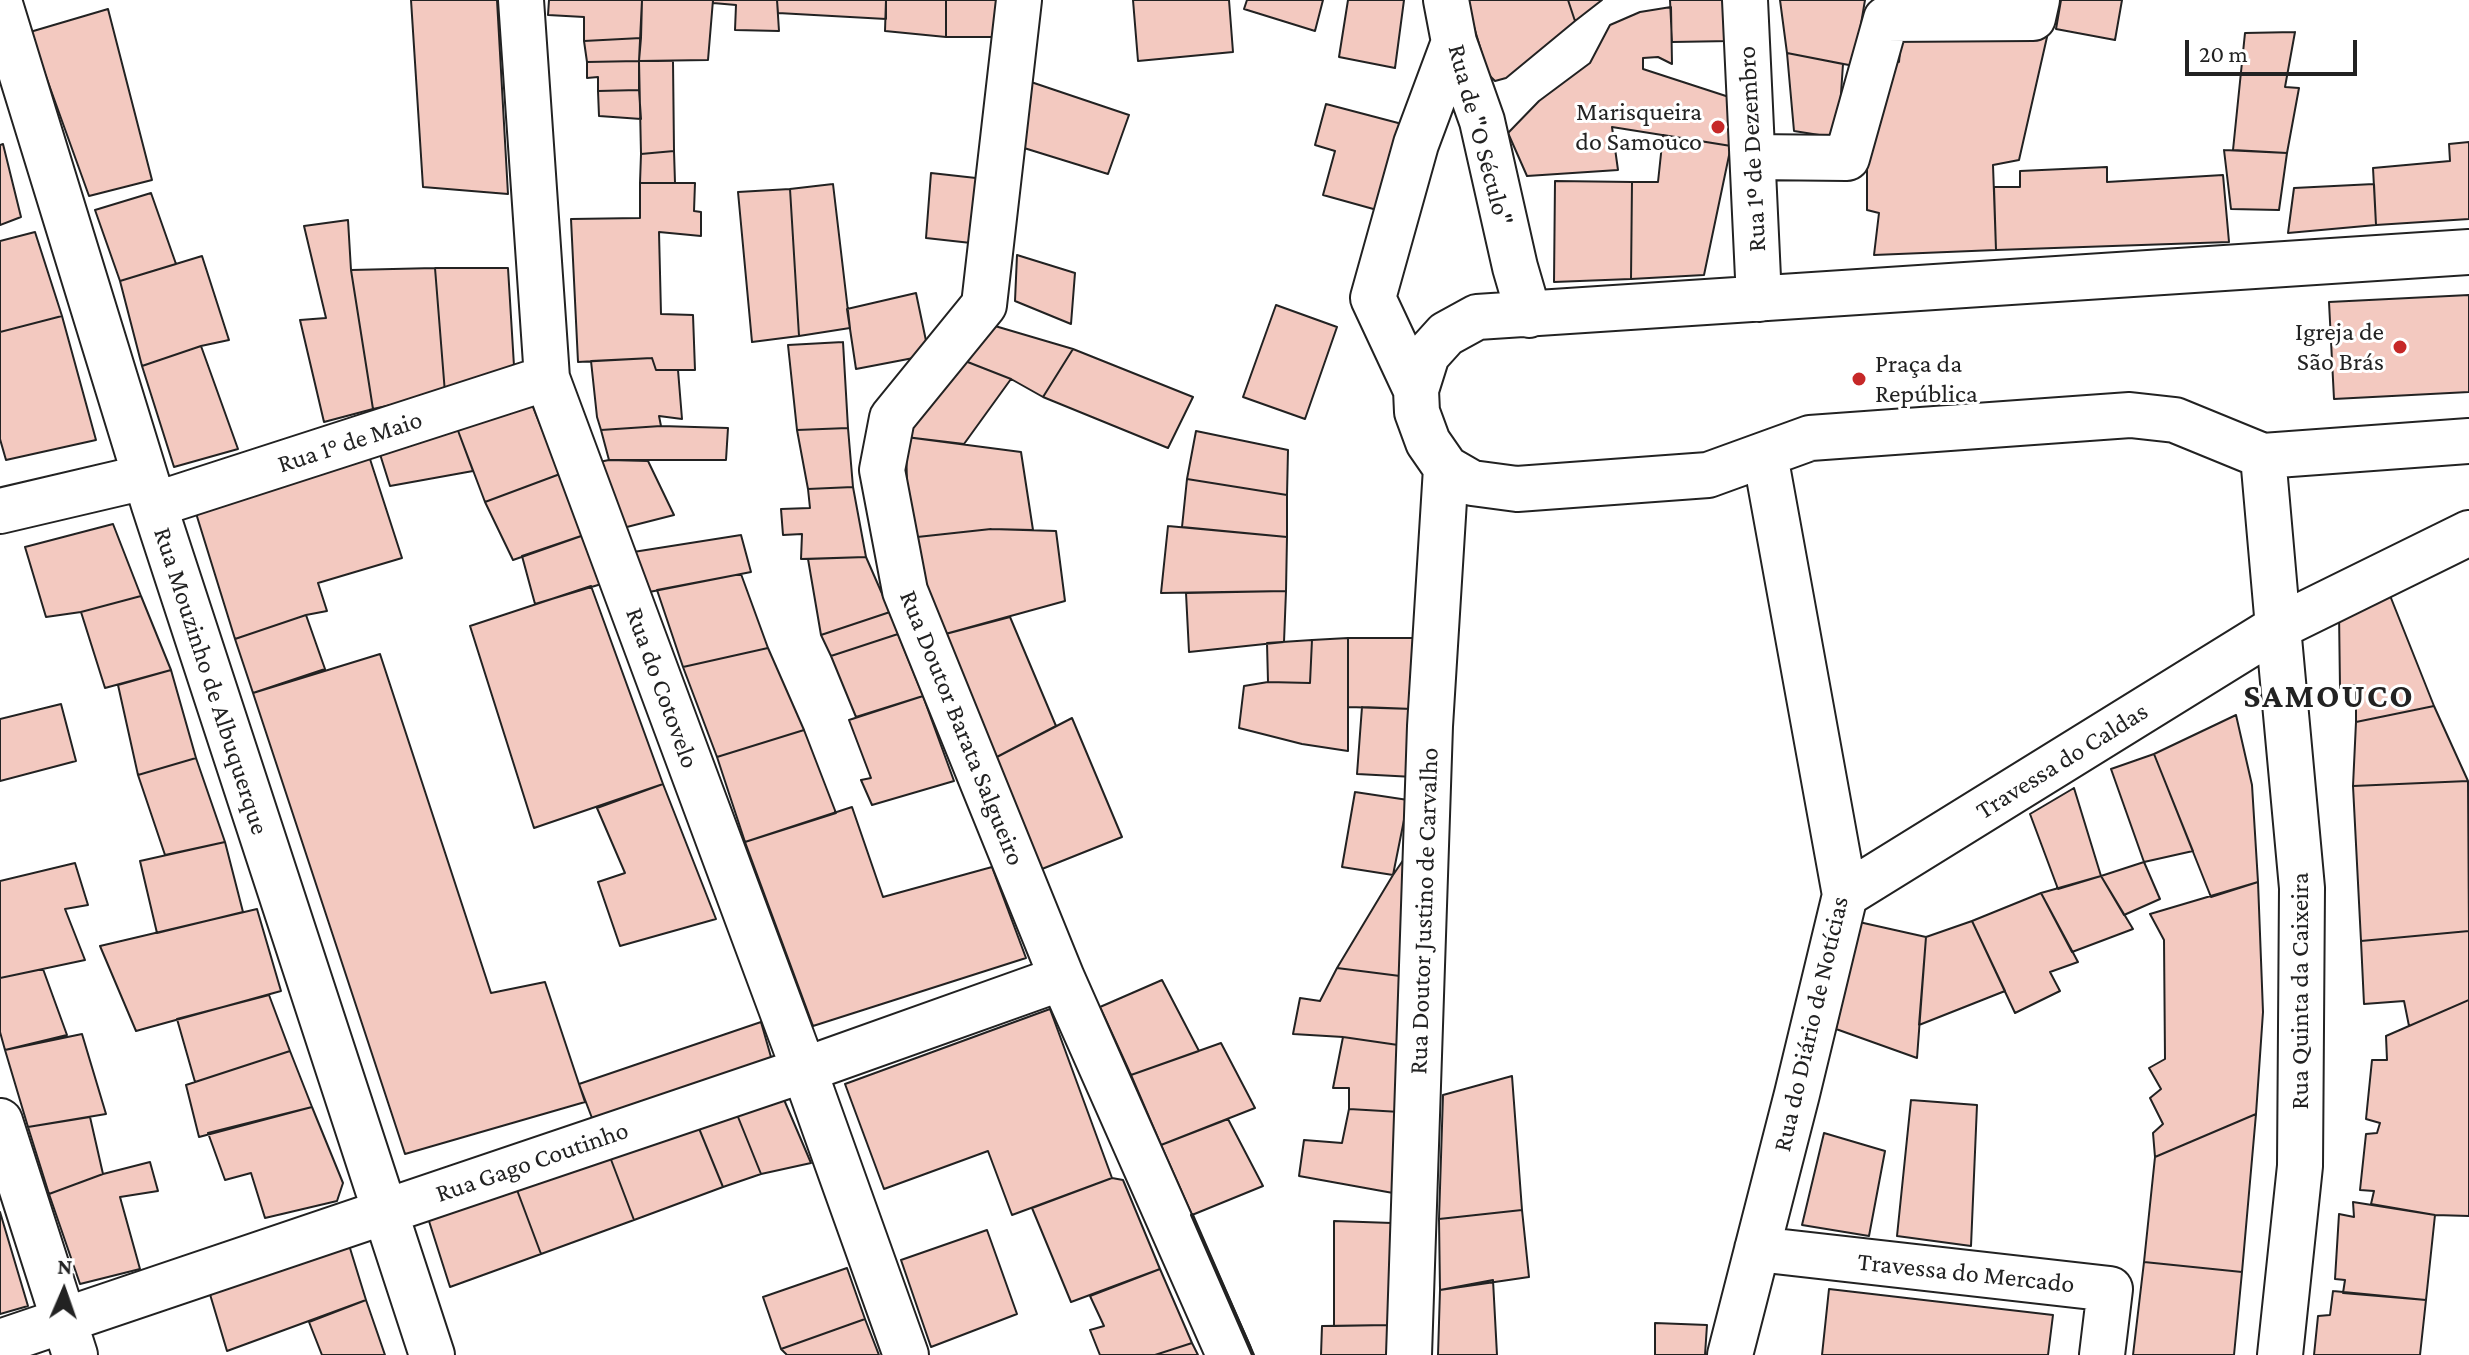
<!DOCTYPE html>
<meta charset="utf-8">
<style>
body{margin:0}
#map{position:relative;width:2469px;height:1355px;overflow:hidden;background:#fff;font-family:"Crimson Pro",serif}
canvas{display:block}
.north{position:absolute;left:24px;top:1251px;width:80px;height:80px;-webkit-text-stroke:6px #fff;paint-order:stroke;rotate:2deg;font-size:22px;font-weight:700;line-height:32px;text-align:center;color:#222}
.north::after{content:'';display:block;margin:auto;width:28px;height:36px;background:#222;clip-path:polygon(50% 0,100% 100%,50% 72%,0 100%)}
.scale{position:absolute;left:2185px;top:40px;width:172px;height:36px;box-sizing:border-box;border:4px solid #222;border-top:0;padding-left:10px;font-size:24px;line-height:28px;white-space:nowrap;color:#222;-webkit-text-stroke:6px #fff;paint-order:stroke}
</style>
<div id="map">
<canvas width="2469" height="1355"></canvas>
<div class="north">N</div>
<div class="scale">20 m</div>
</div>
<script>
const c = document.querySelector('canvas').getContext('2d');
c.lineJoin = 'round';
function fillPath(path, color) { c.fillStyle = color; c.fill(path, 'evenodd'); }
const toPath = rows => new Path2D(rows.map(r => 'M' + r).join(''));
function strokePath(path, color, width, dash) { c.strokeStyle = color; c.lineWidth = width; c.lineCap = dash ? 'butt' : 'round'; c.setLineDash(dash || []); c.stroke(path); }
function drawText(font, color, halo, rows, align = 'center') {
  c.font = font + ' "Crimson Pro",serif'; c.lineWidth = 6; c.setLineDash([]); c.textBaseline = 'middle'; c.strokeStyle = halo; c.fillStyle = color; for (const [text, x, y, turn = 0] of rows) {
    c.save(); c.translate(x, y); c.rotate((+turn || 0) * Math.PI / 180); c.textAlign = isNaN(turn) ? turn : align; if (halo) c.strokeText(text, 0, 0); c.fillText(text, 0, 0); c.restore();
  }
}
const building = toPath([
 [411,0,497,0,508,194,423,187,411,0],
 [549,0,642,0,641,38,584,41,584,17,548,15,549,0],
 [642,0,713,0,708,60,639,61,642,0],
 [713,0,777,0,779,31,735,30,736,5,713,3,713,0],
 [777,0,886,0,886,19,778,13,777,0],
 [886,0,946,0,946,37,885,31,886,0],
 [946,0,1001,0,1001,37,946,37,946,0],
 [1133,0,1229,0,1233,52,1138,61,1133,0],
 [1247,0,1323,0,1315,31,1244,9,1247,0],
 [1348,0,1404,0,1395,68,1339,57,1348,0],
 [1466,0,1568,0,1575,21,1506,78,1495,81,1488,74,1466,0],
 [1568,0,1602,0,1575,21,1568,0],
 [1670,0,1729,0,1731,41,1672,42,1670,0],
 [1780,0,1865,0,1854,66,1787,53,1780,0],
 [2061,0,2122,0,2115,40,2056,29,2061,0],
 [1671,7,1672,64,1658,57,1643,58,1643,69,1729,97,1731,146,1612,127,1618,170,1527,176,1508,133,1539,101,1590,63,1610,25,1640,12,1671,7],
 [108,9,152,180,89,196,30,32,108,9],
 [1941,23,2047,37,2019,160,1993,165,1996,250,1874,255,1879,213,1867,210,1867,155,1887,64,1899,62,1902,30,1941,23],
 [2295,32,2285,87,2299,88,2287,153,2233,150,2245,33,2295,32],
 [641,38,639,61,587,62,584,41,641,38],
 [1787,53,1843,64,1838,138,1794,131,1787,53],
 [639,61,639,90,598,91,598,77,587,78,587,62,639,61],
 [639,61,673,61,674,151,641,154,639,61],
 [1031,82,1129,115,1108,174,1024,148,1031,82],
 [639,90,641,119,599,116,598,91,639,90],
 [1326,104,1402,124,1377,210,1323,195,1335,151,1315,145,1326,104],
 [1663,135,1731,146,1704,275,1631,279,1632,182,1658,182,1663,135],
 [2469,142,2469,219,2376,225,2373,168,2450,161,2449,144,2469,142],
 [3,144,21,217,0,225,0,145,3,144],
 [2224,150,2287,153,2279,210,2231,209,2224,150],
 [674,151,675,183,640,183,641,154,674,151],
 [2107,167,2107,182,2223,175,2229,242,1996,250,1994,187,2020,187,2020,171,2107,167],
 [931,173,985,179,980,244,926,238,931,173],
 [1555,181,1632,182,1631,279,1554,282,1555,181],
 [640,183,695,183,694,211,701,212,701,236,659,232,661,314,693,315,695,370,656,370,652,358,578,362,571,219,640,218,640,183],
 [833,184,850,328,799,336,790,189,833,184],
 [2374,184,2376,225,2288,233,2294,188,2374,184],
 [790,189,799,336,752,342,738,192,790,189],
 [151,193,176,264,120,281,95,210,151,193],
 [348,220,351,270,373,409,324,422,300,320,326,318,304,226,348,220],
 [35,232,62,316,0,332,0,241,35,232],
 [1017,255,1075,273,1071,324,1015,301,1017,255],
 [202,256,229,340,201,346,142,366,120,281,202,256],
 [435,268,508,268,514,366,445,393,435,268],
 [435,268,445,393,373,409,351,270,435,268],
 [916,293,929,355,856,369,847,309,916,293],
 [2469,295,2469,392,2334,399,2329,302,2469,295],
 [1276,305,1337,327,1305,419,1243,397,1276,305],
 [62,316,96,440,6,460,0,439,0,332,62,316],
 [995,326,1073,349,1043,397,1011,379,960,359,995,326],
 [843,342,848,428,797,430,788,345,843,342],
 [201,346,238,449,174,467,142,366,201,346],
 [1073,349,1193,397,1168,448,1043,397,1073,349],
 [652,358,656,370,678,370,682,419,659,416,661,426,601,430,597,417,591,361,652,358],
 [960,359,1011,379,964,444,906,437,960,359],
 [531,402,560,474,485,502,457,428,531,402],
 [661,426,728,428,726,460,609,460,601,430,661,426],
 [457,428,473,471,390,486,379,451,457,428],
 [848,428,853,487,808,489,797,430,848,428],
 [1196,431,1288,450,1287,495,1187,479,1196,431],
 [906,437,1021,452,1033,530,991,529,908,538,906,437],
 [369,456,402,558,318,583,327,611,306,615,235,639,195,510,369,456],
 [609,460,648,461,674,515,619,529,594,463,609,460],
 [560,474,587,534,513,560,485,502,560,474],
 [1187,479,1287,495,1287,537,1182,527,1187,479],
 [853,487,866,557,801,559,802,534,783,535,781,509,810,508,808,489,853,487],
 [113,524,141,596,81,612,46,617,25,547,113,524],
 [1168,526,1287,537,1286,591,1161,593,1168,526],
 [991,529,1056,531,1065,601,938,636,908,538,991,529],
 [587,534,608,582,535,604,522,556,587,534],
 [741,535,751,572,639,594,627,553,741,535],
 [866,557,890,612,821,635,808,559,866,557],
 [741,574,768,648,683,667,657,590,741,574],
 [591,586,663,784,534,828,470,626,591,586],
 [1286,591,1284,642,1189,652,1186,593,1286,591],
 [2389,593,2434,706,2356,722,2356,685,2340,688,2339,612,2389,593],
 [141,596,171,670,105,688,81,612,141,596],
 [890,612,898,634,831,656,821,635,890,612],
 [306,615,325,669,253,693,235,639,306,615],
 [1010,617,1056,726,993,759,938,636,1010,617],
 [898,634,923,696,856,717,831,656,898,634],
 [1348,638,1348,751,1302,744,1239,728,1244,686,1268,682,1310,683,1312,640,1348,638],
 [1348,638,1414,638,1413,709,1348,707,1348,638],
 [1312,640,1310,683,1268,682,1267,643,1312,640],
 [768,648,804,730,717,757,683,667,768,648],
 [380,654,491,993,545,982,585,1102,405,1154,253,693,380,654],
 [171,670,196,758,138,775,118,685,171,670],
 [923,696,954,781,872,805,861,780,871,778,849,720,923,696],
 [61,704,76,761,0,781,0,719,61,704],
 [2434,706,2468,781,2353,786,2356,722,2434,706],
 [1362,707,1413,709,1414,777,1357,774,1362,707],
 [2236,715,2252,785,2258,882,2211,897,2154,754,2236,715],
 [1072,718,1122,837,1042,869,993,759,1072,718],
 [804,730,836,813,745,842,717,757,804,730],
 [2154,754,2193,851,2144,862,2111,769,2154,754],
 [196,758,225,842,165,855,138,775,196,758],
 [2468,781,2469,931,2361,941,2353,786,2468,781],
 [663,784,716,919,620,946,598,882,625,873,597,808,663,784],
 [2074,788,2101,876,2058,889,2030,814,2074,788],
 [1355,792,1408,800,1393,875,1342,867,1355,792],
 [852,807,883,897,992,867,1026,958,813,1026,745,842,852,807],
 [225,842,243,912,157,933,140,861,225,842],
 [1406,856,1400,976,1337,968,1393,875,1406,856],
 [2144,862,2160,899,2124,915,2101,876,2144,862],
 [75,863,88,905,65,909,85,960,0,978,0,881,75,863],
 [2101,876,2133,929,2072,952,2041,893,2101,876],
 [2258,882,2263,1012,2256,1114,2155,1157,2153,1133,2163,1124,2150,1098,2161,1089,2149,1068,2165,1059,2164,940,2150,914,2258,882],
 [2041,893,2078,962,2050,972,2060,991,2015,1013,1972,921,2041,893],
 [257,909,281,991,136,1031,100,946,257,909],
 [1972,921,2005,991,1919,1025,1926,937,1972,921],
 [1859,922,1926,937,1917,1058,1836,1029,1859,922],
 [2469,931,2469,1000,2409,1026,2404,1001,2364,1004,2361,941,2469,931],
 [1337,968,1400,976,1398,1045,1343,1037,1293,1034,1300,998,1320,1001,1337,968],
 [43,969,67,1035,5,1050,0,1032,0,978,43,969],
 [1162,980,1199,1051,1131,1075,1100,1007,1162,980],
 [269,995,290,1051,195,1082,177,1019,269,995],
 [2469,1000,2469,1216,2435,1215,2371,1204,2374,1191,2360,1190,2366,1134,2377,1133,2380,1123,2366,1119,2372,1060,2387,1060,2386,1036,2469,1000],
 [1050,1009,1112,1178,1012,1215,988,1151,884,1189,845,1084,1050,1009],
 [761,1022,773,1064,592,1118,579,1084,761,1022],
 [82,1034,106,1114,28,1127,5,1050,82,1034],
 [1343,1037,1398,1045,1400,1112,1349,1109,1349,1088,1333,1088,1343,1037],
 [1221,1043,1255,1108,1161,1145,1131,1075,1221,1043],
 [290,1051,312,1107,199,1137,186,1085,290,1051],
 [1512,1076,1522,1210,1439,1219,1443,1095,1512,1076],
 [782,1095,811,1163,761,1174,736,1112,782,1095],
 [1911,1100,1977,1105,1971,1246,1897,1236,1911,1100],
 [312,1107,343,1183,337,1201,265,1218,251,1173,225,1180,208,1133,312,1107],
 [1349,1109,1400,1112,1393,1193,1299,1176,1304,1140,1342,1143,1349,1109],
 [736,1112,761,1174,723,1187,698,1126,736,1112],
 [2256,1114,2242,1272,2144,1262,2155,1157,2256,1114],
 [90,1117,103,1174,49,1194,28,1127,90,1117],
 [1228,1119,1263,1186,1192,1215,1161,1145,1228,1119],
 [698,1126,723,1187,634,1220,610,1157,698,1126],
 [1824,1133,1885,1151,1869,1236,1802,1225,1824,1133],
 [610,1157,634,1220,541,1254,517,1190,610,1157],
 [150,1162,158,1191,120,1197,140,1269,80,1284,49,1194,103,1174,150,1162],
 [1112,1178,1123,1180,1160,1269,1071,1302,1032,1208,1112,1178],
 [517,1190,541,1254,450,1287,428,1218,517,1190],
 [2353,1202,2435,1215,2426,1300,2343,1293,2345,1280,2335,1279,2339,1214,2354,1217,2353,1202],
 [1522,1210,1529,1277,1440,1290,1439,1219,1522,1210],
 [0,1212,28,1306,0,1314,0,1212],
 [1334,1221,1392,1223,1388,1325,1334,1326,1334,1221],
 [987,1230,1017,1314,931,1347,901,1260,987,1230],
 [349,1245,366,1300,227,1351,209,1291,349,1245],
 [2144,1262,2242,1272,2234,1355,2133,1355,2144,1262],
 [847,1268,865,1319,781,1349,763,1297,847,1268],
 [1160,1269,1192,1343,1155,1355,1100,1355,1090,1330,1104,1326,1090,1296,1160,1269],
 [1493,1280,1497,1355,1438,1355,1440,1290,1493,1280],
 [1829,1289,2053,1315,2048,1355,1822,1355,1829,1289],
 [2333,1291,2426,1300,2420,1355,2314,1355,2318,1316,2330,1315,2333,1291],
 [366,1300,385,1355,322,1355,309,1322,366,1300],
 [865,1319,879,1355,787,1355,781,1349,865,1319],
 [1655,1323,1707,1325,1705,1355,1655,1355,1655,1323],
 [1388,1325,1388,1355,1321,1355,1322,1326,1388,1325],
 [1192,1343,1198,1355,1155,1355,1192,1343]
]);
const street = toPath([
 [521,0,547,378,804,1070,906,1355],
 [1019,0,984,305,892,418,882,470,905,591,1062,978,1229,1355],
 [1446,0,1454,42,1482,121,1515,267,1529,315],
 [1745,0,1759,299],
 [0,4,154,505,432,1355],
 [1753,157,1847,158,1886,19,2033,18,2037,0],
 [2469,252,1477,317,1446,334,1427,355,1416,390,1417,412,1428,442,1446,468,1472,483,1517,489,1708,475,1810,438,2130,415,2175,420,2263,456,2469,441],
 [1416,390,1373,298,1416,144,1454,42],
 [2263,456,2278,627,2469,533],
 [154,505,547,378],
 [0,511,145,477],
 [1845,895,2278,627,2302,888,2300,1166,2280,1355],
 [0,1121,75,1355],
 [1757,1249,2110,1289,2102,1355],
 [0,1342,804,1070,1062,978],
 [1409,1355,1430,726,1446,468],
 [1730,1355,1797,1094,1845,895,1765,455]
]);
const wall = toPath([
 [1192,1215,1253,1355]
]);
const markers = [
 [1718,127,8,"#c62828"],
 [2400,347,8,"#c62828"],
 [1859,379,8,"#c62828"]
];
const poiNames = [
 ["Marisqueira",1702,112],
 ["do Samouco",1702,142],
 ["Igreja de",2384,332],
 ["São Brás",2384,362],
 ["Praça da",1875,364,"left"],
 ["República",1875,394,"left"]
];
const streetNames = [
 ["Rua de \"O Século\"",1480,135,75],
 ["Rua 1º de Dezembro",1752,149,-93],
 ["Rua 1° de Maio",350,442,-18],
 ["Rua Mouzinho de Albuquerque",211,681,72],
 ["Rua do Cotovelo",662,688,70],
 ["Rua Doutor Barata Salgueiro",962,728,68],
 ["Travessa do Caldas",2062,761,-32],
 ["Rua Doutor Justino de Carvalho",1424,911,-88],
 ["Rua Quinta da Caixeira",2300,991,-90],
 ["Rua do Diário de Notícias",1811,1024,-77],
 ["Rua Gago Coutinho",532,1162,-19],
 ["Travessa do Mercado",1966,1273,6]
];
const districtNames = [
 ["SAMOUCO",2329,697]
];
fillPath(building, '#f3c9c0');
strokePath(building, '#222', 2);
strokePath(street, '#222', 48);
strokePath(street, '#fff', 44);
strokePath(wall, '#222', 4);
for (const [x, y, r, color] of markers) { const dot = new Path2D(); dot.arc(x, y, r, 0, 2 * Math.PI); c.fillStyle = color; c.fill(dot); strokePath(dot, '#fff', 3); }
drawText('26px', '#222', '#fff', poiNames, 'right');
drawText('26px', '#222', '#fff', streetNames);
c.letterSpacing = '2px';
drawText('bold 34px', '#222', '#fff', districtNames);
c.letterSpacing = '0px';
</script>
